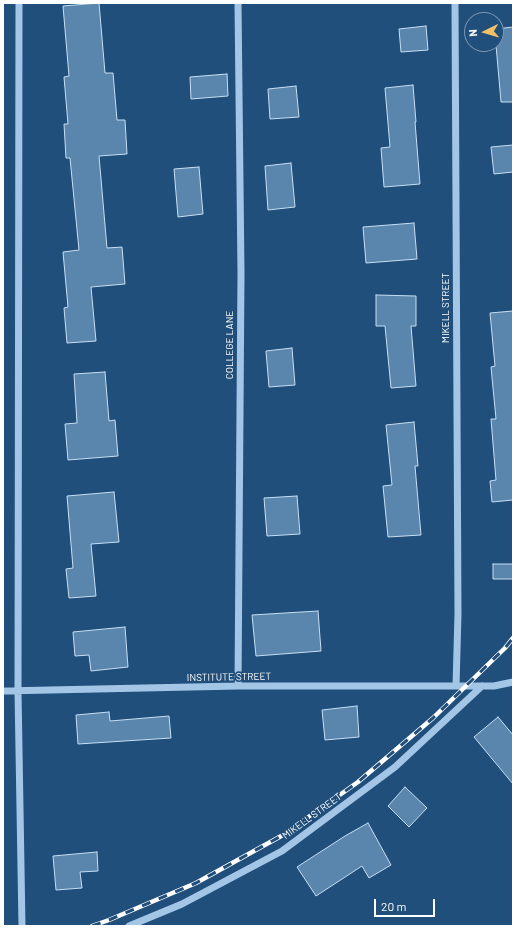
<!DOCTYPE html>
<style>
body{margin:0}
#map{position:relative;width:516px;height:929px;overflow:hidden;background:#214f7b;font-family:Barlow,sans-serif}
canvas{display:block}
.frame{position:absolute;inset:0;border:4px solid #fff;pointer-events:none}
.north{position:absolute;left:464px;top:12px;width:40px;height:40px;box-sizing:border-box;background:#214f7b;border:1px solid #7a95b0;border-radius:50%;rotate:265deg;font-size:11px;font-weight:700;line-height:16px;text-align:center;color:#fff}
.north::after{content:'';display:block;margin:auto;width:14px;height:18px;background:#f2c066;clip-path:polygon(50% 0,100% 100%,50% 72%,0 100%)}
.scale{position:absolute;left:374px;top:899px;width:61px;height:18px;box-sizing:border-box;border:2px solid #fff;border-top:0;padding-left:5px;font-size:12px;line-height:14px;white-space:nowrap;color:#fff;-webkit-text-stroke:3px #214f7b;paint-order:stroke}
</style>
<div id="map">
<canvas width="516" height="929"></canvas>
<div class="frame"></div>
<div class="north">N</div>
<div class="scale">20 m</div>
</div>
<script>
const g = document.querySelector('canvas').getContext('2d');
g.lineJoin = 'round';
function fill(path, color) { g.fillStyle = color; g.fill(path, 'evenodd'); }
const poly = rows => new Path2D(rows.map(r => 'M' + r).join(''));
function stroke(path, color, width, dash) { g.strokeStyle = color; g.lineWidth = width; g.lineCap = dash ? 'butt' : 'round'; g.setLineDash(dash || []); g.stroke(path); }
function label(font, color, halo, rows, align = 'center') {
  g.font = font + ' Barlow,sans-serif'; g.lineWidth = 3.5; g.setLineDash([]); g.textBaseline = 'middle'; g.strokeStyle = halo; g.fillStyle = color; for (const [text, x, y, turn = 0] of rows) {
    g.save(); g.translate(x, y); g.rotate((+turn || 0) * Math.PI / 180); g.textAlign = isNaN(turn) ? turn : align; if (halo) g.strokeText(text, 0, 0); g.fillText(text, 0, 0); g.restore();
  }
}
const building = poly([
 [99,3,105,73,113,73,117,120,125,120,127,154,99,156,107,248,122,247,125,284,91,287,96,341,67,343,64,308,68,307,63,252,79,250,70,158,66,158,64,124,68,124,64,77,69,76,63,6,99,3],
 [426,26,428,50,401,52,399,29,426,26],
 [513,27,513,102,501,102,496,45,496,29,513,27],
 [227,74,228,96,191,99,190,77,227,74],
 [413,85,416,122,415,122,420,184,384,187,381,148,390,147,385,88,413,85],
 [296,86,299,117,270,119,268,89,296,86],
 [513,145,513,172,494,174,491,147,513,145],
 [291,163,295,207,268,210,265,166,291,163],
 [199,167,203,214,178,217,174,169,199,167],
 [414,223,417,259,366,263,363,227,414,223],
 [376,295,416,296,416,326,411,326,416,386,391,388,385,326,376,326,376,295],
 [513,311,513,500,492,502,490,481,496,480,491,419,496,419,491,367,495,366,490,313,513,311],
 [292,348,295,385,269,387,266,351,292,348],
 [105,372,109,421,115,420,118,456,68,460,65,424,77,423,74,374,105,372],
 [414,422,418,466,415,466,421,535,388,537,383,486,392,485,386,425,414,422],
 [114,492,119,542,91,544,96,596,69,598,66,569,73,568,67,496,114,492],
 [297,496,300,534,267,536,264,498,297,496],
 [493,564,513,564,513,579,493,579,493,564],
 [318,611,321,651,256,656,252,615,318,611],
 [125,627,128,667,91,671,89,655,75,656,73,632,125,627],
 [357,706,359,737,325,740,322,710,357,706],
 [109,712,110,721,169,716,171,738,78,744,76,715,109,712],
 [498,717,513,735,513,784,474,737,498,717],
 [405,787,427,808,409,827,388,806,405,787],
 [368,823,391,865,369,878,362,866,316,896,297,867,345,836,368,823],
 [97,852,98,871,80,872,82,888,56,890,53,856,97,852]
]);
fill(building, '#5a85ad');
stroke(building, '#c7dff4', 1);
stroke(poly([
 [19,3,18,691,22,926],
 [455,3,458,614,456,686],
 [238,686,241,274,238,3],
 [3,691,238,686,494,686,513,682],
 [129,926,182,904,282,851,395,767,482,686]
]), '#a4c6e6', 7);
const rail = poly([
 [92,926,109,920,196,883,283,835,358,782,433,718,505,648,513,638]
]);
stroke(rail, '#fff', 4.5);
stroke(rail, '#214f7b', 3, [9]);
label('10px', '#fff', '#214f7b', [
 ["MIKELL STREET",446,308,-90],
 ["COLLEGE LANE",230,345,-90],
 ["INSTITUTE STREET",229,677,-1],
 ["MIKELL STREET",312,816,-36]
]);
</script>
